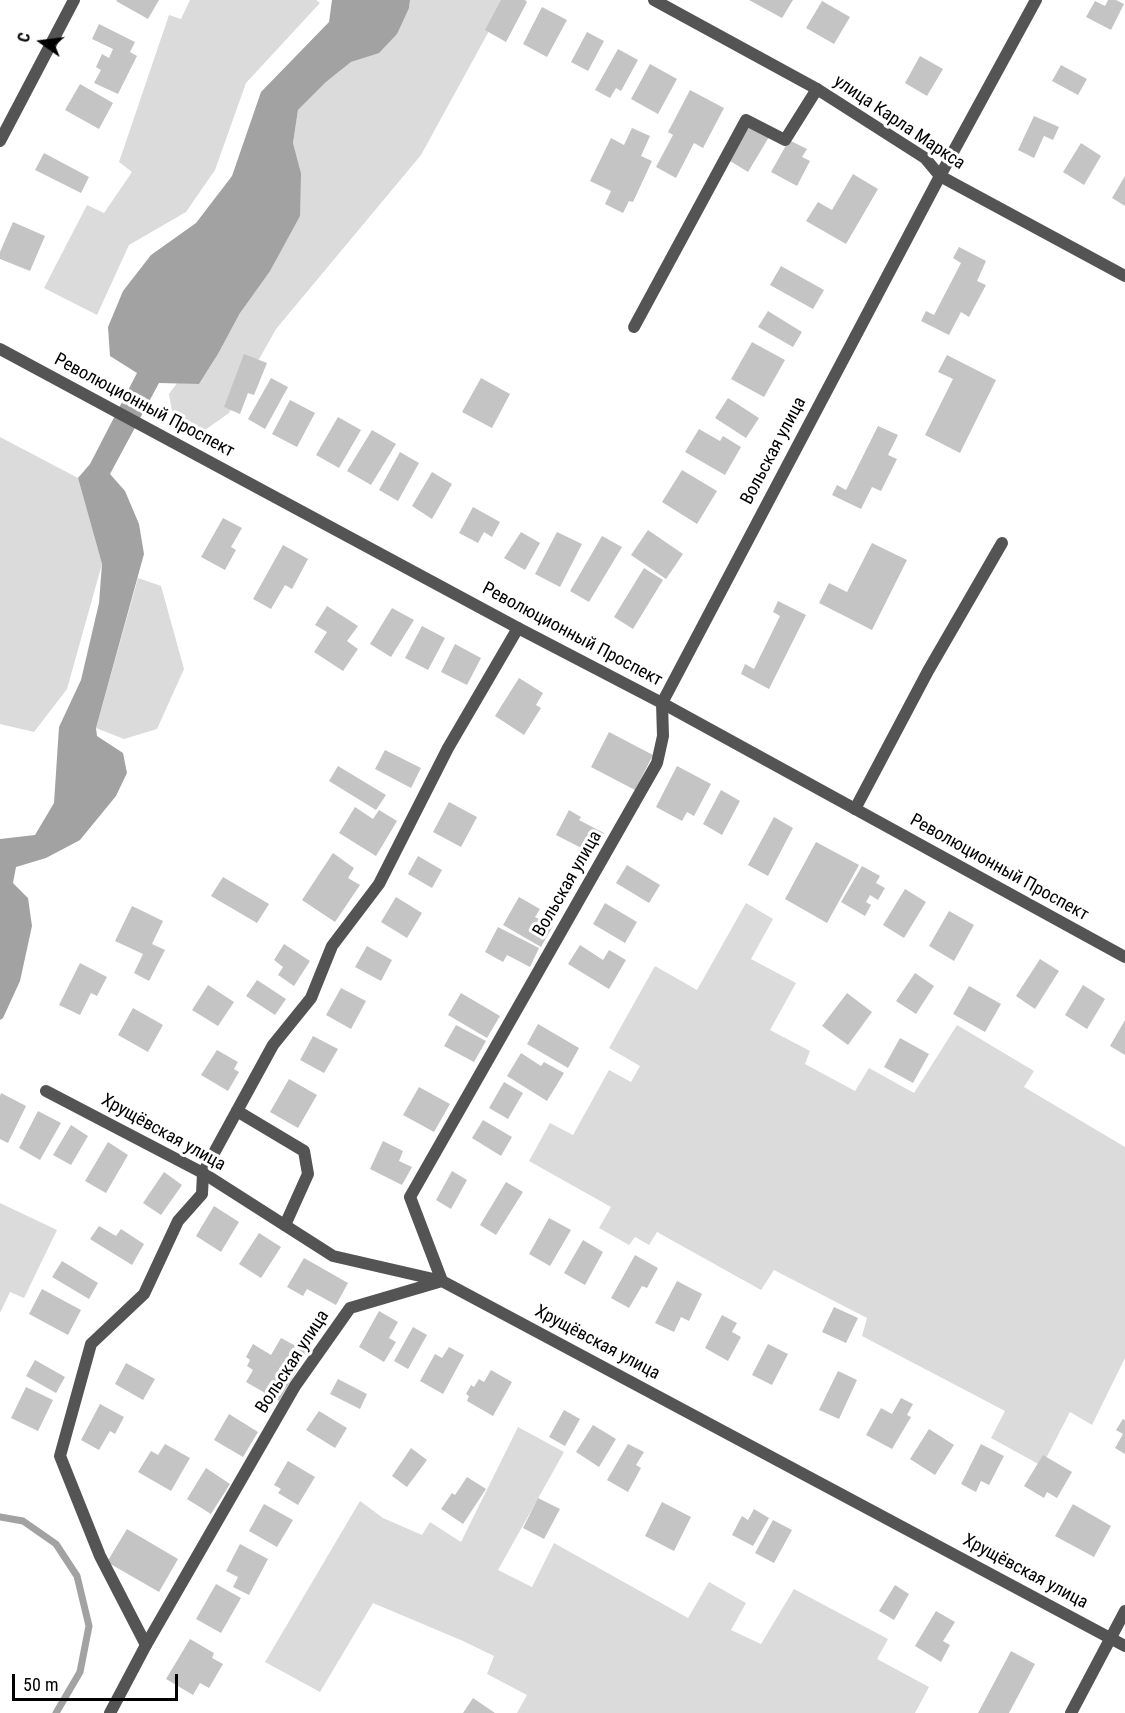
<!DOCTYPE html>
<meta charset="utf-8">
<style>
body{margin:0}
#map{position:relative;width:1125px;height:1713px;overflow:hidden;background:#fff;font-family:"Roboto Condensed",sans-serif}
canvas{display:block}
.north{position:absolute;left:12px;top:12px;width:60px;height:60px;-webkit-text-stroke:4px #fff;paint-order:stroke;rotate:284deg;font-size:16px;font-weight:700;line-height:24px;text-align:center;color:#000}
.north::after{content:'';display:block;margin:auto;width:21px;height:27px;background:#000;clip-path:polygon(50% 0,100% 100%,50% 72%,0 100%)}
.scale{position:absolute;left:12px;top:1674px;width:166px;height:27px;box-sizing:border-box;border:3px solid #000;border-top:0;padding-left:8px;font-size:18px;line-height:21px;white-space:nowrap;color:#000;-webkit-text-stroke:4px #fff;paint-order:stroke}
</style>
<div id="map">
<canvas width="1125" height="1713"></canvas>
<div class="north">С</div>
<div class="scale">50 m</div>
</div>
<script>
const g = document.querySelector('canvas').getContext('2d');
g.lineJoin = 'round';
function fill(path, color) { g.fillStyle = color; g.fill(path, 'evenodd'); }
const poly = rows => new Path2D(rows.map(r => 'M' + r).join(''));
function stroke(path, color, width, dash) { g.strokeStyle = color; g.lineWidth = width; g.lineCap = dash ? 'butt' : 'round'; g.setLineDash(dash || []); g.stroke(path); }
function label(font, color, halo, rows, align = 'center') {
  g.font = font + ' "Roboto Condensed",sans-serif'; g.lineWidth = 6; g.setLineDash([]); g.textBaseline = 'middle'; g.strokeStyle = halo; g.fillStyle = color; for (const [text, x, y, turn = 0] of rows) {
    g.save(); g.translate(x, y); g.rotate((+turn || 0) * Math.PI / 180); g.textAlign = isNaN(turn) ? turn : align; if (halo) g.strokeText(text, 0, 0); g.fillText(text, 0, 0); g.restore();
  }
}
fill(poly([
 [190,0,316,0,320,3,246,83,215,170,186,212,129,245,97,315,44,288,87,205,104,213,132,172,119,162,169,15,181,19],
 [410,0,506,0,421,155,276,329,229,413,205,430,172,411,169,394,177,383,199,384,218,354,240,313,301,173,293,143,298,110,326,82,351,62,379,52,409,8],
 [0,437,78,478,102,564,67,689,34,732,0,724],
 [138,578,161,586,184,669,157,729,124,739,96,728],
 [746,903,773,919,751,959,796,983,770,1030,810,1051,805,1064,855,1091,869,1068,914,1093,957,1025,1034,1071,1024,1087,1125,1147,1125,1358,1092,1425,1070,1412,1042,1466,991,1438,1005,1411,862,1336,867,1318,774,1270,761,1290,657,1232,649,1245,635,1237,629,1245,599,1228,611,1207,529,1161,550,1123,573,1135,609,1070,631,1082,640,1066,609,1048,655,966,697,990],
 [0,1203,57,1230,24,1298,10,1292,0,1313],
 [518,1427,564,1452,498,1570,532,1587,554,1543,688,1618,709,1582,746,1603,731,1630,761,1644,794,1589,888,1639,877,1659,929,1687,915,1713,517,1713,527,1695,487,1674,494,1656,463,1641,373,1603,320,1692,265,1662,360,1501,383,1518,422,1535,430,1522,461,1542]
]), '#dbdbdb');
fill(poly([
 [332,0,410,0,409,8,397,34,379,53,351,62,326,82,298,110,293,143,301,173,300,216,270,271,240,313,218,354,199,384,159,383,110,474,125,491,139,524,144,554,96,728,97,736,123,753,127,773,116,796,80,840,46,858,16,867,13,883,28,898,32,926,20,981,3,1018,0,1020,0,839,35,835,54,803,59,727,81,680,99,603,102,564,78,478,90,464,137,373,110,356,108,327,123,291,151,255,196,223,232,176,261,92,329,22]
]), '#a2a2a2');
stroke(poly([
 [0,1517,23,1521,56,1544,77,1576,89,1626,80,1672,56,1713]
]), '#a2a2a2', 7);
fill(poly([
 [117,0,159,0,148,19,116,1],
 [501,0,525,0,527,2,506,42,485,30],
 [749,0,793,0,782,18],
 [1108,0,1116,0,1124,4,1111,30,1086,17,1095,1,1105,6],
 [822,1,850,17,834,44,806,28],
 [542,7,567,20,547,57,523,44],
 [99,24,135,42,130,52,137,56,118,94,94,83,101,70,96,67,102,54,109,58,113,49,92,39],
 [587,32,604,41,588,71,571,62],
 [618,49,638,60,621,91,616,88,610,98,595,90],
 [920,56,943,69,927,96,905,83],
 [650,64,677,79,658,114,631,99],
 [1061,65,1087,79,1078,95,1052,81],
 [80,84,113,103,99,129,65,110],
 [690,90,724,108,703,148,694,143,676,178,656,167,673,135,668,132],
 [1034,116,1059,127,1053,140,1044,136,1034,158,1018,150],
 [746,117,772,132,748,172,722,156],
 [632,128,650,136,641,156,652,161,633,202,629,201,623,213,605,204,611,191,590,181,611,138,624,145],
 [789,140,807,149,802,157,810,161,797,186,771,172],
 [1081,143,1101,156,1084,185,1063,172],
 [44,153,89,177,81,193,35,170],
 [853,174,878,189,846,244,806,221,818,202,832,210],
 [1125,176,1125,206,1112,198],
 [13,222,45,236,30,271,0,259,0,252],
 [959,247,986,261,977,281,986,285,969,317,961,312,949,335,921,321,926,311,934,315,961,263,953,258],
 [781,266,824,290,813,309,770,285],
 [768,311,802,332,793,347,758,327],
 [752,342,785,360,764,397,731,379],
 [244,354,267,363,254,395,248,393,240,414,224,407],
 [947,355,996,380,960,453,925,435,953,379,938,372],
 [271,378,288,387,265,429,248,419],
 [481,378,510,394,492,428,462,412],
 [728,398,759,418,746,438,715,418],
 [290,400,315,413,297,447,272,434],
 [338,417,361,430,339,468,316,455],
 [878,426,898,435,888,455,897,459,881,491,872,487,861,509,832,495,837,485,846,490],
 [699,429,720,441,723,436,741,447,725,475,685,452],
 [372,430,396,444,371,485,347,471],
 [400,452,419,463,398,501,379,490],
 [682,470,717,491,697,524,662,502],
 [432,472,452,484,432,519,412,506],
 [473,507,500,522,492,537,484,532,478,543,459,533],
 [223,518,242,528,231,547,236,550,225,570,201,557],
 [648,530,683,554,666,579,631,555],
 [521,532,540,543,525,570,504,558],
 [557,532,582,544,560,587,535,574],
 [602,536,622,547,589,602,570,591],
 [872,543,907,560,872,630,819,603,829,583,847,592],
 [283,545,308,559,292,589,285,585,271,609,253,599],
 [644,568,663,580,633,629,614,617],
 [778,601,806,615,769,689,741,674,745,664,754,669,780,616,773,612],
 [327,606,358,626,347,641,358,649,343,671,314,652,327,632,315,625],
 [392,608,414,620,391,657,370,644],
 [422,626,445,638,428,670,405,658],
 [455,644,481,658,467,685,441,672],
 [519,678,543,693,536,705,541,708,524,735,495,716],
 [609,732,653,755,635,790,591,767],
 [385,750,421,768,411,788,375,769],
 [338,766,386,795,376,810,329,781],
 [677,766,711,784,694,816,687,812,682,821,656,807],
 [721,790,740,801,722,835,703,824],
 [449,802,477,817,461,847,433,832],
 [355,807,373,819,379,810,397,821,376,856,339,833],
 [569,810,581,817,579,820,604,833,593,854,556,835],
 [774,817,793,828,768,876,748,865],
 [816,842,859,865,827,923,785,899],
 [333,853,354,868,348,878,360,885,335,922,302,900],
 [418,856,442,870,432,888,408,874],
 [627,865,660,885,649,903,616,883],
 [862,866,880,876,876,883,885,888,878,900,870,895,866,902,871,905,865,916,841,902],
 [223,877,269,904,257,923,211,896],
 [905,889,926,902,904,938,883,925],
 [396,897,422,913,407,938,381,922],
 [519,897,540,909,535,917,553,926,541,947,503,925],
 [605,903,637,922,625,943,593,924],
 [132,906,163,921,152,944,165,950,149,981,134,973,143,954,115,941],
 [949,911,974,925,954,961,929,946],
 [498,927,539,948,530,967,507,955,503,962,485,952],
 [284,944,310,961,294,986,278,975,283,967,274,960],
 [580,945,603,960,609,950,626,960,609,989,568,964],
 [367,946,392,960,381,981,355,967],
 [1040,959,1059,971,1035,1009,1016,996],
 [80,963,107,977,97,996,91,993,80,1015,59,1005],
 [915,973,934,986,916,1014,896,1001],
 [257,980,286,999,275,1015,246,996],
 [208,985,234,1002,218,1026,192,1010],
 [1083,985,1105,999,1087,1029,1065,1015],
 [969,986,1001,1004,985,1032,953,1014],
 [341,988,366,1001,351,1029,326,1015],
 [461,993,500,1016,487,1038,448,1015],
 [847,993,872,1012,848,1045,822,1026],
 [133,1008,163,1025,148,1052,118,1035],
 [1125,1020,1125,1055,1110,1046],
 [538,1024,579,1048,568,1068,527,1044],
 [456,1025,486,1041,474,1062,444,1046],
 [313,1036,338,1049,324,1073,300,1060],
 [900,1038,929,1054,913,1083,884,1067],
 [217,1050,238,1062,234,1069,239,1072,228,1091,201,1075],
 [521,1053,541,1066,544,1062,564,1073,547,1101,507,1076],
 [289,1079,317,1095,298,1128,270,1112],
 [504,1082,523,1093,508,1119,489,1108],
 [419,1087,450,1104,434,1132,403,1115],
 [1,1093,26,1106,8,1143,0,1139,0,1096],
 [38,1111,61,1123,40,1160,19,1148],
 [483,1120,512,1137,501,1156,472,1138],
 [71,1125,88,1136,71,1165,53,1155],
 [383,1141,403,1151,399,1161,412,1167,402,1185,370,1169],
 [108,1142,128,1155,106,1193,85,1181],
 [452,1171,467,1180,451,1209,436,1200],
 [164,1172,182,1185,161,1215,143,1203],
 [506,1182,523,1192,496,1235,480,1225],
 [214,1206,239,1222,221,1252,196,1236],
 [549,1218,571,1230,550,1266,529,1254],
 [99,1226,116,1236,121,1229,144,1244,132,1265,90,1239],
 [259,1233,281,1247,261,1278,239,1264],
 [583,1240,603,1252,585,1285,564,1273],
 [635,1255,658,1268,647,1288,642,1286,629,1308,611,1298],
 [304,1258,348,1283,336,1305,307,1289,303,1296,287,1287],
 [62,1261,98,1283,89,1299,52,1277],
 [677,1281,702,1294,689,1321,681,1317,674,1332,655,1323],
 [42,1289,81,1310,68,1335,29,1314],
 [834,1307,858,1318,846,1343,822,1332],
 [379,1311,398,1322,389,1338,396,1342,384,1362,359,1347],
 [722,1315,737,1323,732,1332,741,1337,728,1361,705,1348],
 [413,1327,427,1335,408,1369,394,1361],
 [281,1338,307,1352,279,1401,246,1382,253,1370,247,1366,250,1360,246,1357,253,1344,271,1355],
 [768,1344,788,1354,772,1385,752,1375],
 [449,1347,464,1355,443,1394,420,1381,435,1354,442,1358],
 [35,1360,65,1377,56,1393,26,1376],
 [126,1363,155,1379,143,1400,115,1384],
 [491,1370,512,1382,493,1416,467,1401,469,1396,466,1394,471,1385,474,1387,479,1379,484,1382],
 [838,1371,857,1380,839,1419,819,1410],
 [338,1379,367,1394,360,1409,330,1394],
 [26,1387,53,1400,38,1431,11,1418],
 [901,1398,913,1404,907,1415,911,1417,892,1449,866,1435,881,1408,892,1414],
 [100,1404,124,1417,115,1434,110,1431,99,1450,81,1440],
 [564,1410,580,1419,565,1446,549,1437],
 [319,1411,347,1428,335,1448,306,1430],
 [229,1414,258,1432,243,1457,214,1440],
 [1123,1419,1125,1420,1125,1454,1115,1448,1123,1434,1116,1430],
 [593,1425,616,1439,599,1467,576,1452],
 [929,1429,954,1445,935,1475,910,1459],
 [165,1444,190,1458,171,1491,138,1472,151,1451,158,1455],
 [628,1444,644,1452,636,1465,641,1468,628,1492,607,1480],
 [981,1444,1004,1456,989,1485,981,1481,976,1492,961,1484],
 [411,1448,427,1460,407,1487,392,1476],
 [1043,1455,1072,1472,1057,1498,1047,1492,1044,1498,1024,1486],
 [288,1461,315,1477,298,1505,278,1493,281,1489,274,1485],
 [206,1468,230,1484,211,1514,187,1499],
 [467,1477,486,1489,463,1524,441,1509,452,1493,455,1495],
 [538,1498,560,1509,544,1539,523,1528],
 [662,1502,691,1517,674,1551,645,1536],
 [264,1504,293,1520,277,1547,249,1531],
 [1073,1504,1111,1526,1094,1557,1055,1536],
 [754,1509,769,1518,753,1546,732,1535,742,1516,748,1520],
 [773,1520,792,1530,774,1563,755,1553],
 [127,1529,178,1559,159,1592,107,1562],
 [240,1544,268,1559,249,1595,233,1587,238,1577,226,1571],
 [216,1584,241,1598,221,1633,196,1619],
 [895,1585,909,1594,894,1620,879,1611],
 [936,1611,955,1622,943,1641,950,1645,941,1662,915,1646],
 [190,1639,214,1653,212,1658,223,1664,209,1688,200,1683,193,1695,166,1679],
 [1011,1651,1035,1664,1009,1713,978,1713],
 [473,1698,495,1713,463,1713]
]), '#c4c4c4');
stroke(poly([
 [634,327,746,120,785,140,817,89],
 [855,809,928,671,1002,543],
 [237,1111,304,1151,308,1174,285,1225],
 [146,1645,100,1556,60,1456,91,1344,144,1294,178,1221,202,1194,203,1173]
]), '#545454', 12);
stroke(poly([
 [654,0,817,89,925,158,940,176,1125,276],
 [0,141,74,0],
 [46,1091,203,1173,333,1256,442,1281,1125,1646],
 [203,1173,273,1045,311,998,332,946,379,884,448,748,518,628],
 [110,1713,146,1645,295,1386,350,1308,442,1281,410,1197,657,763,663,736,662,703,940,176,1036,0]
]), '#545454', 12);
stroke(poly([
 [0,349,518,628,662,703,1125,957],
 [1071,1713,1125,1611]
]), '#545454', 12);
label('18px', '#000', '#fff', [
 ["улица Карла Маркса",899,123,34],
 ["Революционный Проспект",144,406,28],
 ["Вольская улица",774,451,-62],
 ["Революционный Проспект",572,635,28],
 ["Революционный Проспект",999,868,29],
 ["Вольская улица",568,884,-60],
 ["Хрущёвская улица",163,1133,29],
 ["Хрущёвская улица",597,1343,28],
 ["Вольская улица",293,1362,-57],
 ["Хрущёвская улица",1025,1572,28]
]);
</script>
